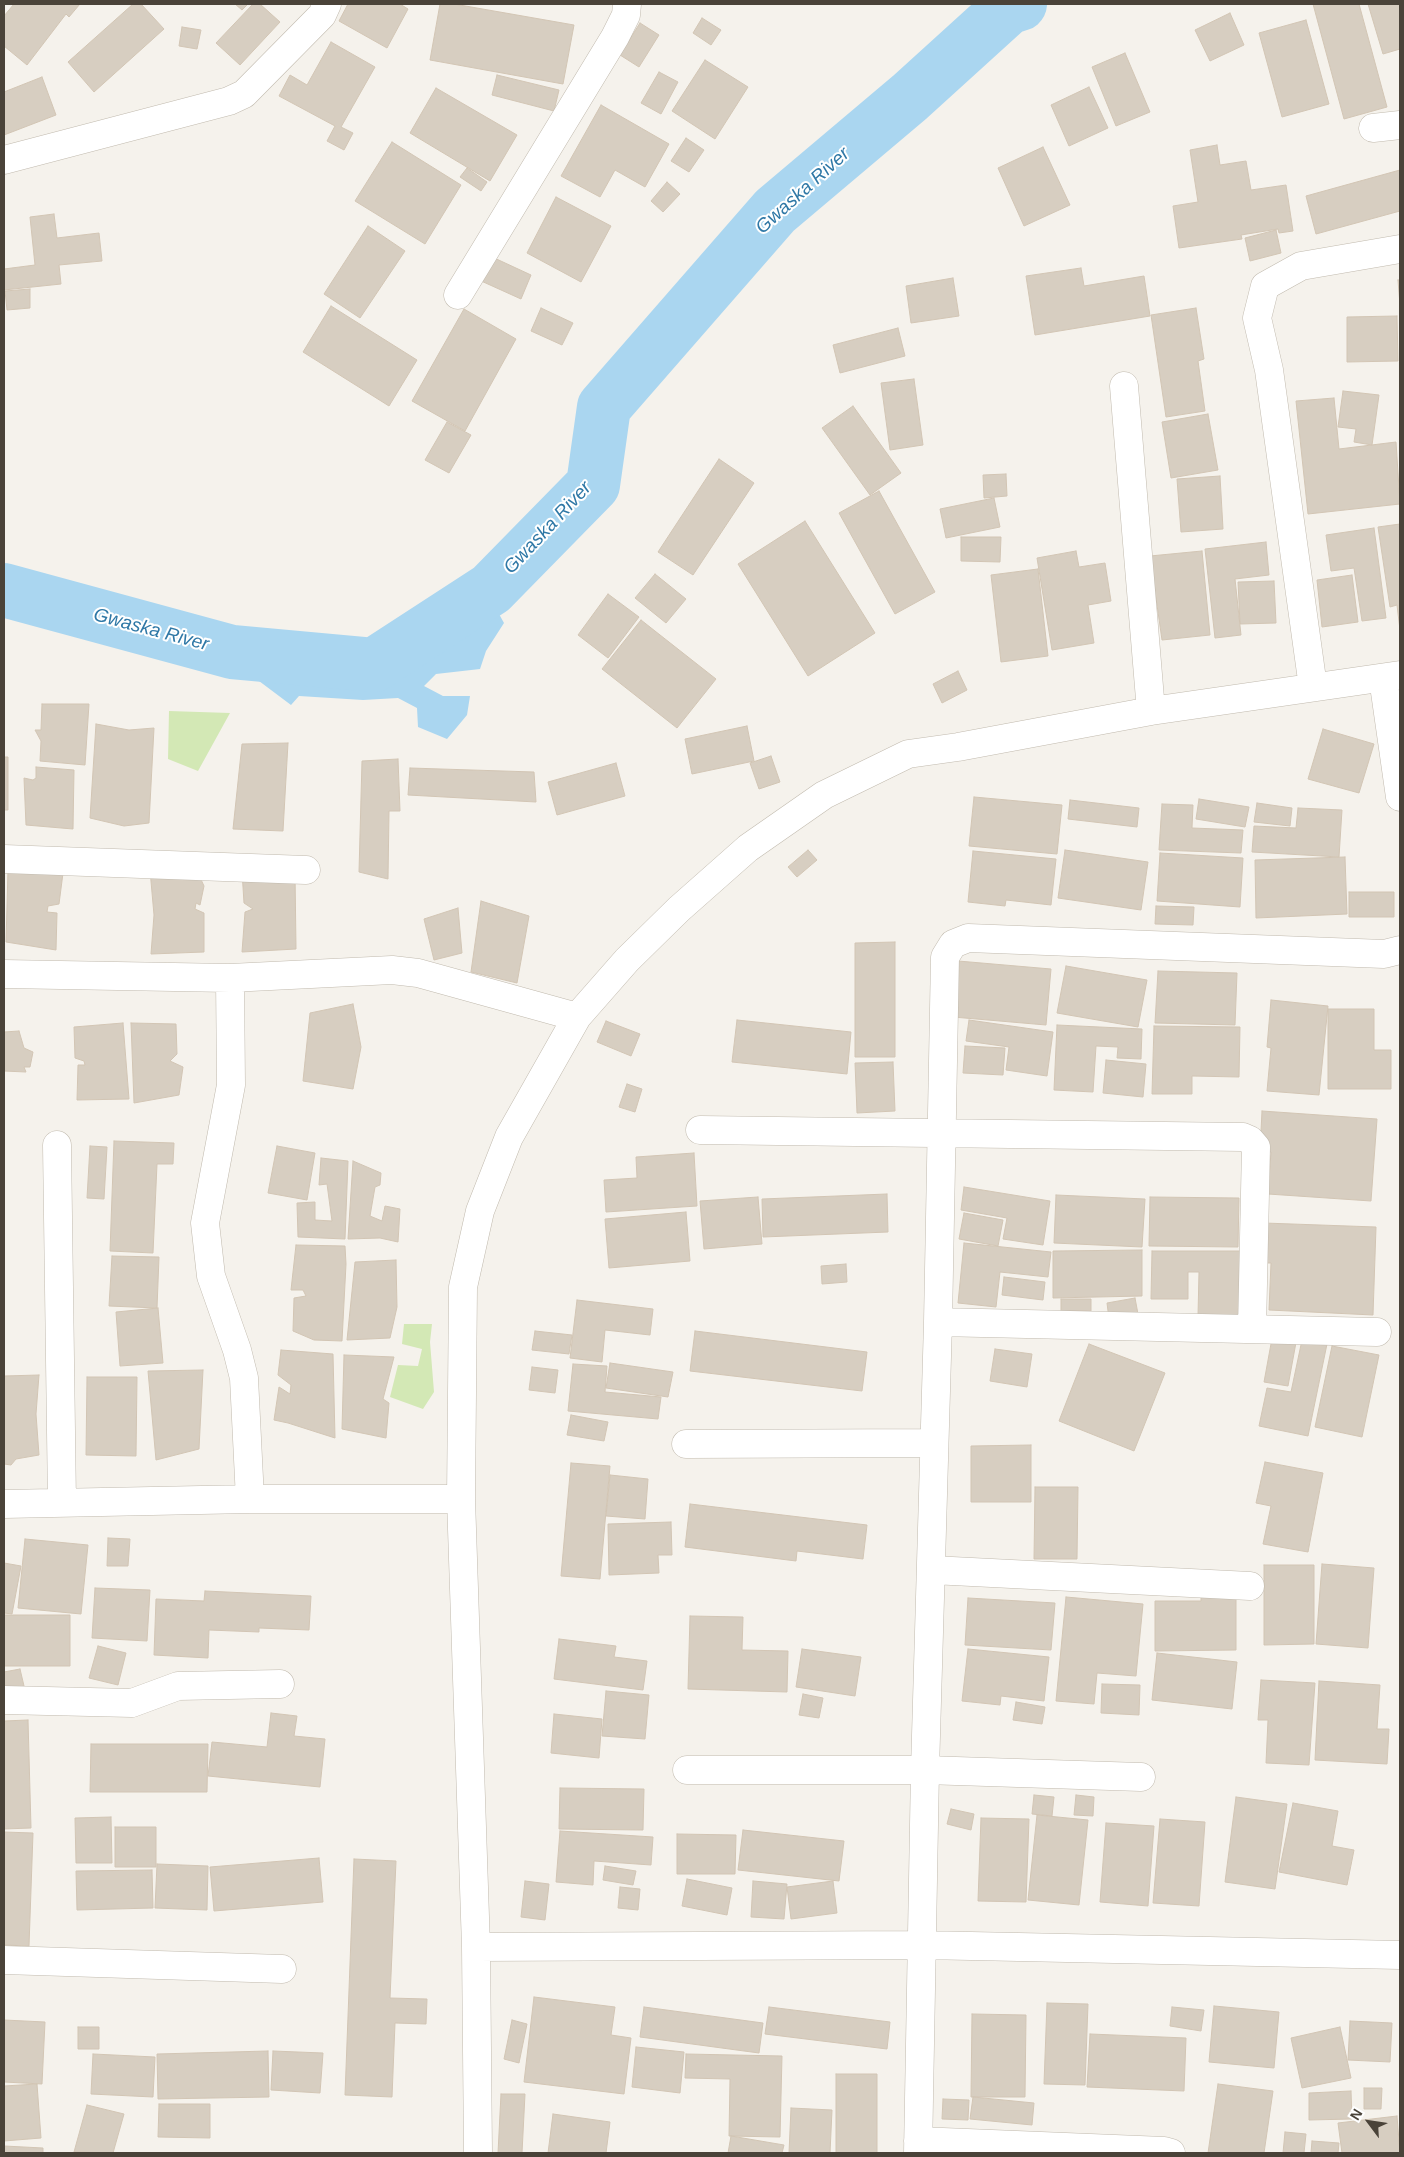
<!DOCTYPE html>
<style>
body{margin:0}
#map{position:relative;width:1404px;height:2157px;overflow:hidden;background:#f5f2ec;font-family:Helvetica,sans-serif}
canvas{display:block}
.frame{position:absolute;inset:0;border:5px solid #4a4339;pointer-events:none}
.north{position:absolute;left:1344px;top:2097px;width:50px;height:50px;-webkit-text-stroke:4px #fff;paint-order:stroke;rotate:301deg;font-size:14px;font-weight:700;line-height:20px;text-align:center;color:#4a4339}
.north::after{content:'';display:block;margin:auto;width:18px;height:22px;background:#4a4339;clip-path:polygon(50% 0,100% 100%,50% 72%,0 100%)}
</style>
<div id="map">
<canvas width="1404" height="2157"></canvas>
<div class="frame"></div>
<div class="north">N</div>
</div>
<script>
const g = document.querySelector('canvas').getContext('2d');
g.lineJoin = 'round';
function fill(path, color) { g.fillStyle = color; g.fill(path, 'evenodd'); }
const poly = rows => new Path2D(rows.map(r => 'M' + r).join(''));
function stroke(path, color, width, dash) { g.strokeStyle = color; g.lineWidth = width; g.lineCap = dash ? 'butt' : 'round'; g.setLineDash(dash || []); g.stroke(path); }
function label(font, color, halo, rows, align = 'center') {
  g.font = font + ' Helvetica,sans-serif'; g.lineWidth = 4; g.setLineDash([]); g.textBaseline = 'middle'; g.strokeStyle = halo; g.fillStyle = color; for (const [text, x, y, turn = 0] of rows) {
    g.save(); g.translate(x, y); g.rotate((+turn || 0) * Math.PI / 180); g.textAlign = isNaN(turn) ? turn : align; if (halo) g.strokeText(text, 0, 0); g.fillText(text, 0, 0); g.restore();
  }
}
fill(poly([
 [169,711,230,713,198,771,168,759],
 [404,1324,432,1324,430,1342,434,1392,423,1409,390,1397,398,1365,418,1366,422,1349,402,1344]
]), '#d3e8b5');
fill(poly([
 [489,596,504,623,486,651,480,669,436,674,424,686,443,696,470,696,467,715,447,739,418,727,417,708,398,698,363,700,299,696,291,705,259,681,257,662,380,673]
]), '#aad6f0');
stroke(poly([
 [4,590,232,652,374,665,491,589,593,485,604,407,775,211,910,97,1008,8,1020,4]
]), '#aad6f0', 54);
const building = poly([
 [14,4,80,4,69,17,66,14,27,65,4,46,4,16,14,4],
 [133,4,141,4,164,29,94,92,68,62,133,4],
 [235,4,248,4,242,10,235,4],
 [253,4,260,4,280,22,240,65,216,43,253,4],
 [348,4,400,4,408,9,387,48,339,21,348,4],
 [440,4,454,4,574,25,563,84,430,60,440,4],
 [1313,4,1359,4,1387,107,1344,119,1313,4],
 [1368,4,1400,4,1400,49,1383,54,1368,4],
 [1230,13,1244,45,1210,61,1195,30,1230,13],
 [702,18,721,30,711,45,693,33,702,18],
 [1306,20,1329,104,1282,117,1259,33,1306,20],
 [640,23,659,35,639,67,620,55,640,23],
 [182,27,201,30,197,49,179,46,182,27],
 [331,42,375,67,341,127,353,133,344,150,327,141,335,126,279,96,290,75,307,85,331,42],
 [1125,53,1150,112,1116,126,1092,67,1125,53],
 [705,60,748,87,715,139,672,111,705,60],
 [659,72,678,82,661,114,641,103,659,72],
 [497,75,559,90,554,111,492,95,497,75],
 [42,77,56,115,4,135,4,92,42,77],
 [1089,87,1108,128,1069,146,1051,105,1089,87],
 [436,88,517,135,490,181,410,133,436,88],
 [601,105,669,144,645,187,615,170,600,197,561,176,601,105],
 [686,138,704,150,689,172,671,161,686,138],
 [392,142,461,185,425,244,355,201,392,142],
 [1217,145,1220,165,1246,161,1251,190,1286,185,1293,231,1279,233,1278,229,1241,235,1242,239,1179,248,1173,206,1198,202,1190,150,1217,145],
 [1043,147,1070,205,1024,226,998,168,1043,147],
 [467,168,487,182,481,191,460,177,467,168],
 [1400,170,1400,211,1316,234,1306,196,1400,170],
 [667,182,680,194,663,212,651,201,667,182],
 [556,197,611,226,581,282,527,253,556,197],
 [54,214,57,238,99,233,102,261,59,265,61,284,4,290,4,269,35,265,30,217,54,214],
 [368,226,405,251,360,318,324,294,368,226],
 [1276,230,1281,253,1250,261,1245,238,1276,230],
 [490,256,531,275,521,299,479,280,490,256],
 [1081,268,1084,286,1144,276,1150,316,1035,335,1026,276,1081,268],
 [953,278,959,316,911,323,906,286,953,278],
 [1398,280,1400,280,1400,305,1398,280],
 [30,289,30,308,7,310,5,291,30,289],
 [331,306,417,360,389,406,303,352,331,306],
 [541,308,573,323,562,345,531,331,541,308],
 [1196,308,1204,359,1198,361,1205,411,1166,417,1151,315,1196,308],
 [464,309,516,339,465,431,412,401,464,309],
 [1397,316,1398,361,1347,362,1347,317,1397,316],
 [898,328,905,356,840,373,833,345,898,328],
 [914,379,923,445,890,450,881,383,914,379],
 [1343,391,1379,395,1372,445,1354,442,1356,429,1338,427,1343,391],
 [1334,398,1339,449,1396,442,1400,504,1308,514,1296,401,1334,398],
 [853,406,901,473,870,495,822,428,853,406],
 [1208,414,1218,470,1171,478,1162,422,1208,414],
 [447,422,471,435,449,473,425,460,447,422],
 [719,459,754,483,693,575,658,552,719,459],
 [1006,474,1007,496,984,498,983,475,1006,474],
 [1220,476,1223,529,1181,532,1177,479,1220,476],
 [879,491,935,592,895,614,839,513,879,491],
 [994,498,1000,527,946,538,940,509,994,498],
 [805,521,875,633,808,676,738,564,805,521],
 [1400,524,1400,630,1397,605,1390,607,1378,527,1400,524],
 [1374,528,1386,618,1362,621,1354,568,1331,571,1326,535,1374,528],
 [961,537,1001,537,1000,562,961,561,961,537],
 [1266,542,1269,575,1235,579,1241,635,1215,638,1205,549,1266,542],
 [1076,551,1079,567,1105,563,1111,601,1088,605,1094,643,1052,650,1037,558,1076,551],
 [1202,551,1210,635,1162,640,1150,556,1202,551],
 [1038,569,1048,656,1001,662,991,575,1038,569],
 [655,574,686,599,666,623,635,598,655,574],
 [1352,575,1358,622,1322,627,1317,580,1352,575],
 [1274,581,1276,623,1240,624,1238,582,1274,581],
 [608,594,639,617,608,658,578,635,608,594],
 [641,620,716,679,677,728,602,669,641,620],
 [958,671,967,690,942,703,933,684,958,671],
 [42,704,89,704,85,765,40,761,41,741,35,730,41,730,42,704],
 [96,724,129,730,154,728,149,823,124,826,90,818,96,724],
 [747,726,754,761,692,774,685,739,747,726],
 [1323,729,1374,744,1359,793,1308,779,1323,729],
 [288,743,283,831,233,829,242,744,288,743],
 [771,756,780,782,759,789,750,763,771,756],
 [4,757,8,757,8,810,4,810,4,757],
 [398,759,400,811,389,811,388,879,359,872,362,761,398,759],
 [616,763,625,796,557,815,548,782,616,763],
 [36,767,74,770,73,829,26,825,24,778,33,780,36,778,36,767],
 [410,768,534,772,536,802,408,795,410,768],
 [974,797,1062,805,1057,854,969,846,974,797],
 [1199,799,1249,807,1245,827,1196,819,1199,799],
 [1070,800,1139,808,1137,827,1068,819,1070,800],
 [1257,803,1292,808,1290,826,1254,822,1257,803],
 [1162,804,1193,805,1192,828,1243,830,1241,853,1159,850,1162,804],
 [1298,808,1342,810,1339,857,1252,852,1254,826,1296,828,1298,808],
 [808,850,817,860,797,877,788,867,808,850],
 [1065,850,1148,862,1141,910,1058,898,1065,850],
 [973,851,1056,859,1051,905,1006,900,1005,906,968,902,973,851],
 [1160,853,1243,858,1240,907,1157,901,1160,853],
 [1345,857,1347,914,1256,918,1255,860,1345,857],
 [8,870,63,873,59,904,48,906,47,912,57,913,56,950,6,942,8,870],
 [150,870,197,871,204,886,200,905,196,903,195,909,204,913,204,952,151,954,154,915,150,870],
 [242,871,295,873,296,949,242,952,245,912,253,909,244,903,242,871],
 [1349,892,1394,892,1394,917,1349,917,1349,892],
 [481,901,529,916,517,983,471,972,481,901],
 [1156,906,1194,907,1193,925,1155,924,1156,906],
 [458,908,462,953,434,960,424,919,458,908],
 [895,942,895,1057,855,1057,855,943,895,942],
 [958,961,1051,969,1046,1025,953,1017,958,961],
 [1066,966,1147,980,1138,1027,1057,1013,1066,966],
 [1158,971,1237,973,1235,1025,1155,1023,1158,971],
 [1271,1000,1328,1006,1319,1095,1267,1091,1271,1048,1267,1047,1271,1000],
 [353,1004,361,1047,353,1089,303,1081,310,1013,353,1004],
 [1328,1009,1374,1009,1374,1050,1391,1050,1391,1089,1328,1089,1328,1009],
 [737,1020,851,1032,847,1074,732,1062,737,1020],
 [969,1020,1053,1032,1047,1076,1006,1070,1009,1047,966,1041,969,1020],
 [606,1021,640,1034,631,1056,597,1042,606,1021],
 [123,1023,129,1099,77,1100,78,1065,85,1065,84,1061,75,1058,74,1027,123,1023],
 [131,1023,176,1024,177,1054,170,1061,183,1067,179,1095,134,1103,131,1023],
 [1057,1025,1142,1029,1141,1059,1117,1058,1118,1047,1096,1046,1093,1092,1054,1090,1057,1025],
 [1154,1026,1240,1027,1239,1077,1192,1076,1192,1094,1152,1094,1154,1026],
 [19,1031,24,1048,33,1052,30,1067,24,1067,26,1072,4,1071,4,1032,19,1031],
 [965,1046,1005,1048,1003,1075,963,1073,965,1046],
 [1106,1060,1146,1064,1143,1097,1103,1093,1106,1060],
 [893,1062,895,1111,857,1113,855,1063,893,1062],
 [627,1084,642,1089,635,1112,619,1107,627,1084],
 [1262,1111,1377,1119,1371,1201,1268,1194,1271,1152,1260,1152,1262,1111],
 [114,1141,174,1143,173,1164,157,1164,153,1253,110,1251,114,1141],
 [90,1146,107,1147,104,1199,87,1198,90,1146],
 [277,1146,315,1153,307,1200,268,1193,277,1146],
 [694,1153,697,1206,606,1212,604,1180,637,1178,636,1157,694,1153],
 [321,1158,348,1161,345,1239,298,1237,297,1203,315,1202,315,1220,332,1221,327,1184,319,1185,321,1158],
 [353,1161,381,1173,380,1185,375,1187,370,1216,382,1221,385,1206,400,1209,398,1242,380,1238,348,1239,353,1161],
 [964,1187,1050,1201,1043,1245,1003,1239,1007,1218,961,1210,964,1187],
 [887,1194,888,1232,763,1237,762,1199,887,1194],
 [1056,1195,1145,1199,1142,1247,1054,1243,1056,1195],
 [758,1197,762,1244,704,1249,700,1201,758,1197],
 [1150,1197,1239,1198,1238,1247,1149,1246,1150,1197],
 [686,1212,690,1261,609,1268,605,1219,686,1212],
 [964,1213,1003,1220,998,1246,959,1239,964,1213],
 [1264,1223,1376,1227,1373,1315,1269,1310,1271,1263,1262,1263,1264,1223],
 [964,1243,1051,1252,1048,1277,1000,1272,996,1307,958,1303,964,1243],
 [296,1245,345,1246,346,1264,342,1341,314,1340,293,1331,294,1298,306,1296,303,1290,291,1290,296,1245],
 [1142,1250,1142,1296,1053,1298,1053,1251,1142,1250],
 [1152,1251,1242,1251,1242,1316,1198,1316,1199,1272,1188,1272,1188,1299,1151,1299,1152,1251],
 [112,1256,159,1257,157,1308,109,1306,112,1256],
 [396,1260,397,1307,390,1338,347,1340,355,1262,396,1260],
 [846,1264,847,1282,822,1284,821,1266,846,1264],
 [1004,1277,1045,1282,1043,1300,1002,1295,1004,1277],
 [1135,1298,1138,1314,1109,1319,1107,1303,1135,1298],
 [1061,1299,1091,1299,1091,1311,1061,1311,1061,1299],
 [577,1300,653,1309,650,1335,605,1330,602,1362,570,1358,577,1300],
 [158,1308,163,1363,120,1366,116,1312,158,1308],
 [535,1331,572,1335,569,1354,532,1350,535,1331],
 [695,1331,867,1352,862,1391,690,1371,695,1331],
 [1273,1333,1297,1337,1288,1386,1264,1382,1273,1333],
 [1302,1340,1327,1344,1308,1436,1259,1426,1267,1388,1291,1392,1302,1340],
 [1089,1344,1165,1373,1134,1451,1059,1421,1089,1344],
 [1332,1346,1379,1355,1362,1437,1315,1427,1332,1346],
 [995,1349,1032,1354,1027,1387,990,1381,995,1349],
 [281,1350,333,1354,335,1438,288,1423,274,1420,279,1387,290,1394,291,1385,278,1375,281,1350],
 [344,1355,394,1357,383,1399,389,1403,386,1438,342,1429,344,1355],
 [610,1363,673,1372,668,1397,606,1388,610,1363],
 [573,1364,607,1366,605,1392,661,1397,658,1419,568,1411,573,1364],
 [532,1367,558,1370,555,1393,529,1390,532,1367],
 [203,1370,199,1449,156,1460,148,1371,203,1370],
 [39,1375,36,1414,39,1455,16,1459,11,1465,4,1464,4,1376,39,1375],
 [87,1377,137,1377,136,1456,86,1455,87,1377],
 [571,1415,608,1422,604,1441,567,1435,571,1415],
 [1031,1445,1031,1502,971,1502,971,1446,1031,1445],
 [1265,1462,1323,1473,1308,1552,1263,1544,1271,1506,1256,1503,1265,1462],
 [571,1463,610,1466,600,1579,561,1576,571,1463],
 [610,1475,648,1479,645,1519,606,1516,610,1475],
 [1035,1487,1078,1487,1077,1559,1034,1559,1035,1487],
 [690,1504,867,1525,863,1559,797,1551,796,1561,685,1547,690,1504],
 [671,1522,672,1555,658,1555,659,1573,609,1575,608,1524,671,1522],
 [108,1538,130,1539,128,1566,107,1566,108,1538],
 [25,1539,88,1545,81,1614,18,1608,25,1539],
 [4,1563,21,1566,12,1614,4,1613,4,1563],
 [1322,1564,1374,1568,1368,1648,1316,1644,1322,1564],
 [1264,1565,1314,1565,1314,1644,1264,1645,1264,1565],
 [95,1588,150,1590,147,1641,92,1638,95,1588],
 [1236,1589,1236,1650,1155,1651,1155,1601,1201,1601,1201,1590,1236,1589],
 [205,1591,311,1596,309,1630,259,1628,259,1632,209,1630,208,1658,154,1655,156,1599,204,1601,205,1591],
 [1066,1597,1143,1604,1136,1676,1097,1673,1094,1704,1056,1701,1066,1597],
 [968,1598,1055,1603,1051,1650,965,1645,968,1598],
 [4,1615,70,1615,70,1666,4,1666,4,1615],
 [690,1616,743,1617,742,1650,788,1651,787,1692,688,1689,690,1616],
 [559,1639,616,1646,614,1657,647,1661,643,1690,554,1679,559,1639],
 [98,1646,126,1653,118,1685,89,1678,98,1646],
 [802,1649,861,1657,855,1696,796,1687,802,1649],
 [968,1649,1049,1657,1044,1701,1001,1696,1000,1705,962,1701,968,1649],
 [1157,1653,1237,1662,1232,1709,1152,1700,1157,1653],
 [20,1669,24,1686,4,1690,4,1672,20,1669],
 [1261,1680,1315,1683,1309,1765,1266,1763,1268,1720,1258,1720,1261,1680],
 [1319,1681,1380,1685,1377,1729,1389,1729,1387,1764,1315,1760,1319,1681],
 [1102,1684,1140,1685,1139,1715,1101,1713,1102,1684],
 [606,1691,649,1695,645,1739,602,1736,606,1691],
 [803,1694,823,1698,819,1718,799,1715,803,1694],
 [1016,1702,1045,1707,1042,1724,1013,1720,1016,1702],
 [271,1713,297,1716,294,1736,325,1739,320,1787,208,1776,212,1742,267,1747,271,1713],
 [554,1714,602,1719,599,1758,551,1753,554,1714],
 [28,1720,31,1828,4,1829,4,1721,28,1720],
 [91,1744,208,1744,207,1792,90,1792,91,1744],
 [560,1788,644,1789,643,1830,559,1829,560,1788],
 [1034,1795,1054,1797,1052,1816,1032,1814,1034,1795],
 [1076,1795,1094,1797,1093,1816,1074,1815,1076,1795],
 [1236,1797,1287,1804,1275,1889,1225,1882,1236,1797],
 [1293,1803,1338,1811,1332,1846,1354,1850,1347,1885,1279,1872,1293,1803],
 [951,1809,974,1814,971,1830,947,1824,951,1809],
 [1037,1815,1088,1820,1079,1905,1028,1900,1037,1815],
 [111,1817,112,1863,76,1863,75,1818,111,1817],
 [981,1818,1029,1819,1026,1902,978,1901,981,1818],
 [1160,1819,1205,1822,1199,1906,1153,1903,1160,1819],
 [1106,1823,1154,1826,1148,1906,1100,1902,1106,1823],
 [115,1827,156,1827,156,1867,115,1867,115,1827],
 [743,1830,844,1841,839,1881,738,1870,743,1830],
 [560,1831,653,1837,651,1865,594,1861,593,1885,556,1882,560,1831],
 [4,1832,33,1833,29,1946,4,1945,4,1832],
 [677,1834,736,1835,735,1874,677,1874,677,1834],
 [319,1858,323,1902,214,1911,210,1867,319,1858],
 [354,1859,396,1861,390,1998,427,1999,426,2024,395,2023,392,2097,345,2095,354,1859],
 [157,1864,208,1866,207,1910,155,1908,157,1864],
 [605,1866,636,1871,633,1885,603,1880,605,1866],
 [152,1870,153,1908,77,1910,76,1871,152,1870],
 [687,1879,732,1888,727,1915,682,1906,687,1879],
 [525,1881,549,1884,545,1920,521,1917,525,1881],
 [753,1881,787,1884,784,1919,751,1917,753,1881],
 [833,1881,837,1913,791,1919,787,1887,833,1881],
 [620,1887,640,1889,638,1910,618,1908,620,1887],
 [534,1997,615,2007,611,2035,631,2038,624,2094,524,2082,534,1997],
 [1047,2003,1088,2004,1085,2085,1044,2084,1047,2003],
 [1214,2006,1279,2012,1274,2068,1209,2062,1214,2006],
 [644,2007,763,2023,759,2053,640,2037,644,2007],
 [769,2007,890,2022,887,2049,765,2034,769,2007],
 [1172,2007,1204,2010,1201,2031,1170,2026,1172,2007],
 [972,2014,1026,2015,1025,2097,971,2097,972,2014],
 [4,2020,45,2022,42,2084,4,2082,4,2020],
 [512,2020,527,2024,519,2063,504,2059,512,2020],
 [1350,2021,1392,2023,1390,2062,1348,2060,1350,2021],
 [78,2027,99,2027,99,2049,78,2049,78,2027],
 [1340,2027,1351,2078,1302,2088,1291,2038,1340,2027],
 [1090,2034,1186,2038,1184,2091,1087,2087,1090,2034],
 [636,2047,684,2052,680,2093,632,2087,636,2047],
 [268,2051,269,2097,158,2099,157,2054,268,2051],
 [273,2051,323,2053,320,2093,271,2090,273,2051],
 [93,2054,155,2057,153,2097,91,2094,93,2054],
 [686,2054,782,2056,780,2137,729,2136,730,2079,685,2078,686,2054],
 [836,2074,877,2074,877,2153,836,2153,836,2074],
 [37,2084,41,2138,4,2141,4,2086,37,2084],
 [1218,2084,1273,2091,1264,2153,1208,2153,1218,2084],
 [1364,2088,1382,2088,1381,2109,1364,2109,1364,2088],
 [1351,2091,1352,2119,1309,2120,1309,2093,1351,2091],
 [501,2094,525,2094,522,2153,498,2153,501,2094],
 [973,2097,1034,2103,1032,2125,970,2119,973,2097],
 [943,2099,969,2100,968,2120,942,2119,943,2099],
 [159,2104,210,2104,210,2138,158,2137,159,2104],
 [87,2105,124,2114,113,2153,74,2152,87,2105],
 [791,2108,832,2110,830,2153,789,2153,791,2108],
 [553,2114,610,2122,606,2153,548,2153,553,2114],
 [1397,2116,1400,2153,1342,2153,1338,2123,1397,2116],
 [1285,2132,1306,2134,1304,2153,1283,2153,1285,2132],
 [731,2136,784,2145,782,2153,728,2153,731,2136],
 [1312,2141,1339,2143,1338,2153,1311,2153,1312,2141],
 [4,2146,43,2148,43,2153,4,2153,4,2146]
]);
fill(building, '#d7cec1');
stroke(building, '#d2c5b4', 1);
const minor = poly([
 [1373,128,1400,125],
 [4,160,229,101,244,94,322,15,327,4],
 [458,295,615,37,626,15,627,4],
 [1124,386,1151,711],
 [1383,678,1400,797],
 [1313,687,1269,370,1257,318,1265,286,1301,266,1400,249],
 [4,859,306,870],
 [4,974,230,978,392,970,418,973,577,1017],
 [230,978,231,1085,205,1223,211,1276,237,1350,244,1378,250,1499],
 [700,1130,1243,1137,1250,1140,1256,1147,1252,1329],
 [57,1145,62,1503],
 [938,1322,1377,1332],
 [686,1444,934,1443],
 [4,1504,250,1499,461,1499],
 [932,1570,1250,1586],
 [4,1700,132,1703,178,1686,280,1684],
 [687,1770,925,1770,1141,1777],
 [476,1947,923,1945,1400,1955],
 [4,1960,282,1969],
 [918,2141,1164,2151,1171,2153],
 [478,2153,476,1947,461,1499,463,1287,480,1211,509,1137,577,1017,627,960,679,909,748,848,824,795,908,754,958,747,1151,711,1400,675],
 [918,2153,925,1770,938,1322,945,957,953,944,968,938,1384,954,1400,950]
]);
stroke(minor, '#c1baae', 29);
stroke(minor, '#fff', 28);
label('italic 19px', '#2f78a6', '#fff', [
 ["Gwaska River",803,191,-42],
 ["Gwaska River",548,528,-47],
 ["Gwaska River",151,630,15]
]);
</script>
